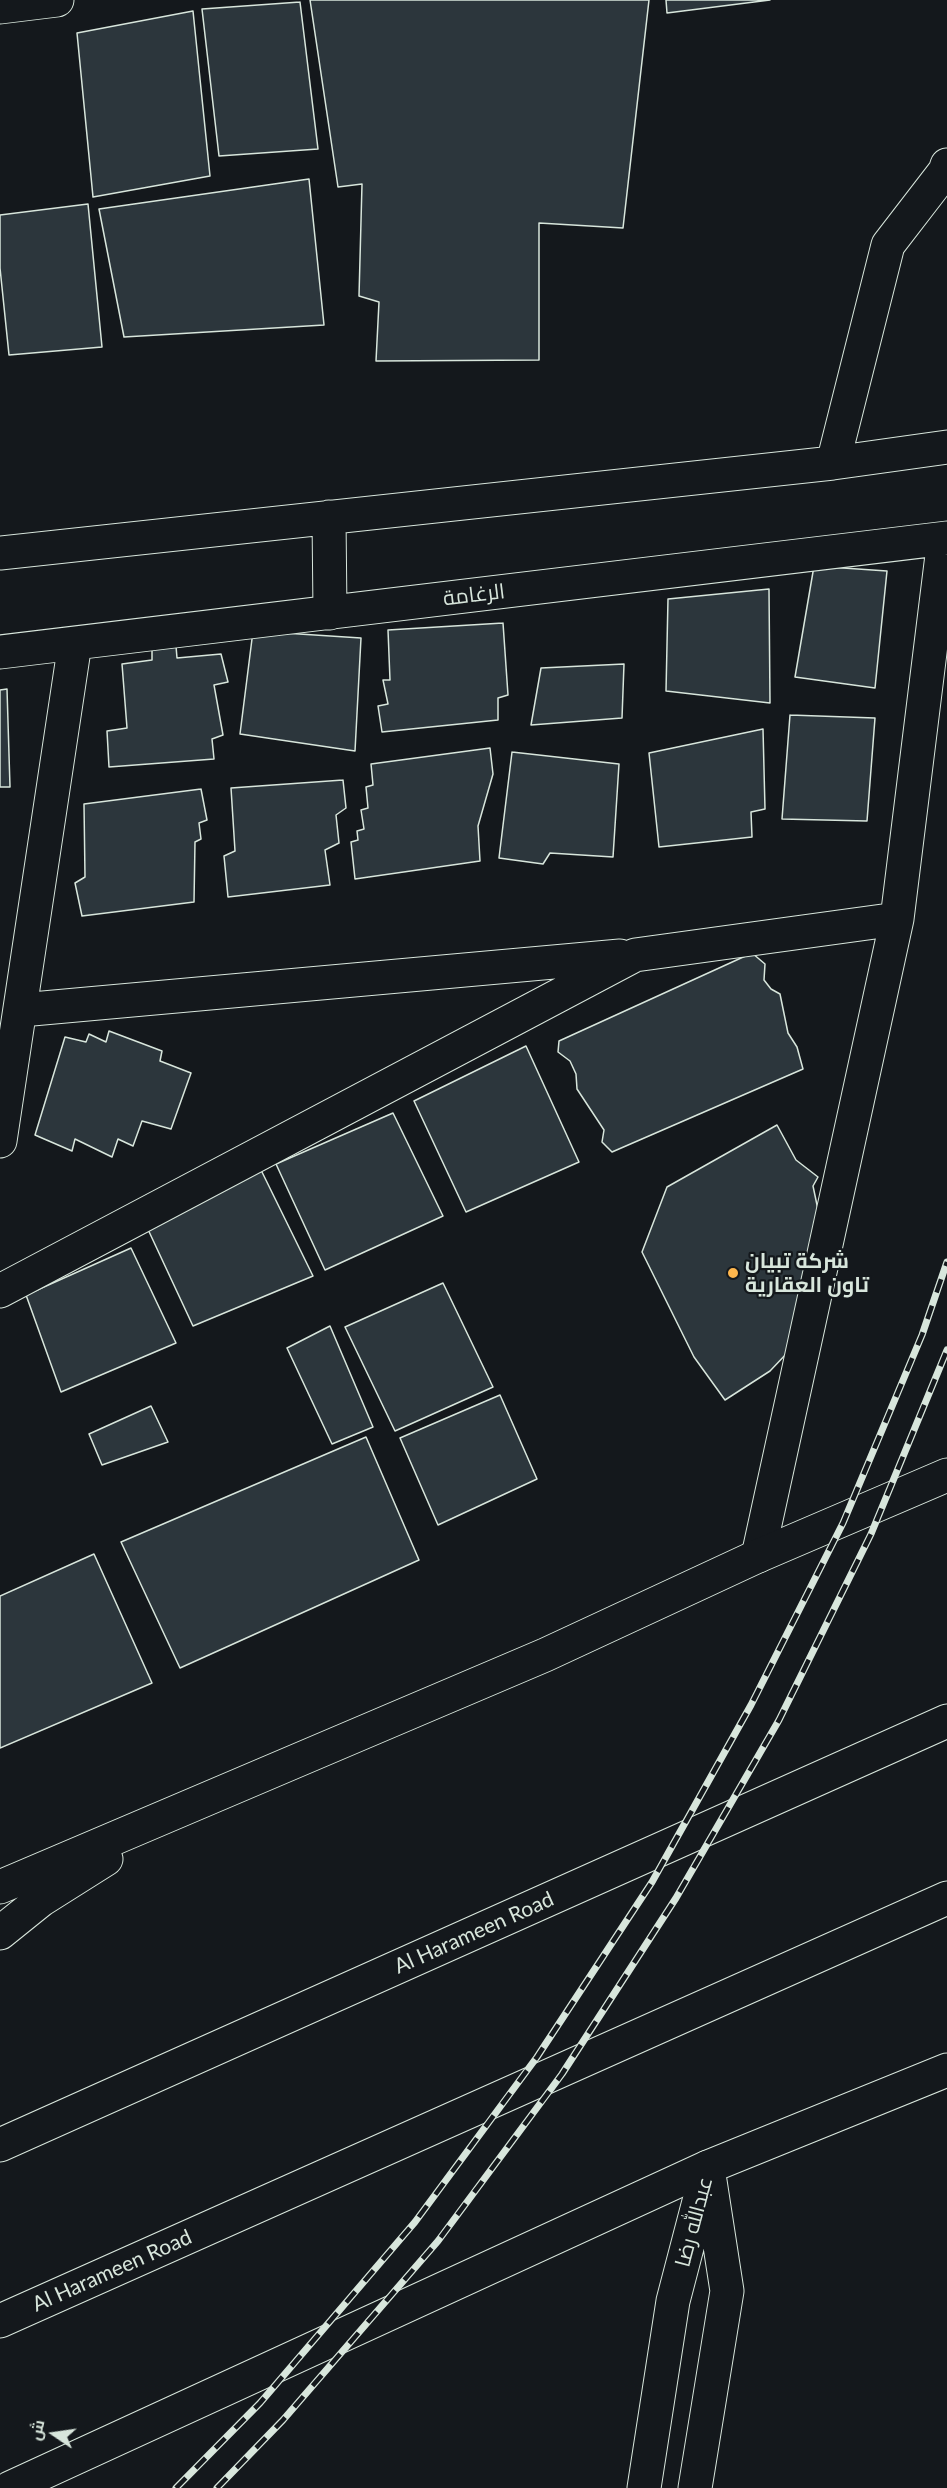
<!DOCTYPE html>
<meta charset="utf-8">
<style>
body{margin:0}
#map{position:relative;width:947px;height:2488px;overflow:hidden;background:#14181c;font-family:Lato,Cairo,sans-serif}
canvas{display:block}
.north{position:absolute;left:24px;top:2404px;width:60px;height:60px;-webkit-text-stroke:4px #14181c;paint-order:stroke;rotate:283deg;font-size:16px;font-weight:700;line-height:24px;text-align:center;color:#d8e6dc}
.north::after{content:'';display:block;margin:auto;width:21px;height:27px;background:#d8e6dc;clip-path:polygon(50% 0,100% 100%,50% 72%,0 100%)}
</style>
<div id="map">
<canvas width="947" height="2488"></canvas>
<div class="north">ش</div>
</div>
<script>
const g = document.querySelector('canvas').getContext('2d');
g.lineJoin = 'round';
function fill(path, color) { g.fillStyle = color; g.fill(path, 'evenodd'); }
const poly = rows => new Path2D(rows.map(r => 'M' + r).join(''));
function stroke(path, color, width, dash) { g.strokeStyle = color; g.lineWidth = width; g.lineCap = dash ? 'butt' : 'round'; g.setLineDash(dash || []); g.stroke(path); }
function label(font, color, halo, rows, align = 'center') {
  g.font = font + ' Lato,Cairo,sans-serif'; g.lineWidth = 4.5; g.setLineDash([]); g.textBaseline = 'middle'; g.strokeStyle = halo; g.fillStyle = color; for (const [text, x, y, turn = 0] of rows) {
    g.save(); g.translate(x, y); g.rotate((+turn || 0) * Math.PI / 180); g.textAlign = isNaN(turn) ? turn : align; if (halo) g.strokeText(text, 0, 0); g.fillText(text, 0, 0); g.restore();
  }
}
const building = poly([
 [310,0,649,0,623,228,539,223,539,360,376,361,379,302,359,296,362,184,338,187,310,0],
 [666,0,770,0,667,13,666,0],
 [300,2,318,149,219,156,202,9,300,2],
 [193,11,210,176,93,197,77,33,193,11],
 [309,179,324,325,124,337,99,209,309,179],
 [88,204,102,347,9,355,0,268,0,215,88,204],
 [814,566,887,571,875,688,795,677,814,566],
 [769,589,770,703,666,691,668,599,769,589],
 [503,623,508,695,498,698,498,720,382,732,378,706,388,704,383,680,390,680,388,630,503,623],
 [253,631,361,638,355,751,240,734,253,631],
 [176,646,177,658,221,654,228,682,214,685,223,735,212,739,214,759,109,767,107,731,127,728,122,664,152,660,152,649,176,646],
 [624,664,622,718,531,725,541,668,624,664],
 [7,689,10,787,0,787,0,690,7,689],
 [790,715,875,718,867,821,782,819,790,715],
 [763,729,765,809,751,812,752,837,659,847,649,753,763,729],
 [490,748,493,774,478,826,480,861,355,879,351,842,358,840,357,831,364,829,361,810,368,808,366,787,373,785,371,764,490,748],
 [512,752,619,764,613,857,550,853,543,864,499,858,512,752],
 [343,780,346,808,336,815,339,843,325,850,330,885,228,897,224,856,235,851,231,788,343,780],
 [201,789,207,820,199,823,201,839,195,842,194,902,82,916,75,883,85,877,84,804,201,789],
 [752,953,765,964,764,980,771,989,780,994,788,1033,797,1047,803,1069,612,1152,602,1142,604,1130,577,1089,576,1074,570,1061,558,1052,559,1041,752,953],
 [109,1031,162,1051,160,1061,191,1073,171,1129,142,1121,133,1146,118,1139,112,1157,75,1139,72,1151,35,1135,65,1037,86,1042,89,1034,106,1042,109,1031],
 [526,1046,579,1162,466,1212,414,1101,526,1046],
 [393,1113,443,1216,325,1270,276,1164,393,1113],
 [777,1125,796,1160,818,1177,813,1186,821,1224,807,1332,770,1371,725,1400,694,1357,642,1252,667,1187,777,1125],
 [261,1170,313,1276,193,1326,145,1223,261,1170],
 [131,1248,176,1343,61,1392,26,1295,131,1248],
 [443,1283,493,1387,395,1431,345,1327,443,1283],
 [330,1326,373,1427,332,1444,287,1348,330,1326],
 [500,1395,537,1479,438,1525,400,1438,500,1395],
 [151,1406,168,1442,102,1465,89,1434,151,1406],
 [366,1437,419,1560,180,1668,121,1542,366,1437],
 [94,1554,152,1683,0,1748,0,1596,94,1554]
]);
fill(building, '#2c363c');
stroke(building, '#d8e6dc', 1.5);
const minor = poly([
 [0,7,57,0],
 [833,463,888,245,945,171,947,165],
 [329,517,330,613],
 [0,553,833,463,947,447],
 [0,652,947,538],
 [21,1010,620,956],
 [0,1141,75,643],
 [0,1291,635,955,897,919],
 [758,1556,897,919,944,539]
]);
const tertiary = poly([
 [644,2488,673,2301,708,2167],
 [695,2488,727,2291,710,2181]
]);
const secondary = poly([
 [10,2488,708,2167,947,2070]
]);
const primary = poly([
 [0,1887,545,1655,758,1556,947,1475],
 [0,1933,41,1900,106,1859]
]);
const motorway = poly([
 [0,2145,947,1721],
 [0,2321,947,1898]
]);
stroke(minor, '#d8e6dc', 35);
stroke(tertiary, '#d8e6dc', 35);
stroke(secondary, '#d8e6dc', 35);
stroke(primary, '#d8e6dc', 35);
stroke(motorway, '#d8e6dc', 35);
stroke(minor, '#14181c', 33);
stroke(tertiary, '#14181c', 33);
stroke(secondary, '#14181c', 33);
stroke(primary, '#14181c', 33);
stroke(motorway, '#14181c', 33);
const rail = poly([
 [176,2488,260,2403,415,2222,537,2057,652,1882,751,1705,843,1523,922,1335,947,1262],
 [217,2488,283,2420,438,2241,562,2074,676,1898,779,1720,871,1534,947,1350]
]);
stroke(rail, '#d8e6dc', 7);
stroke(rail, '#14181c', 4.5, [14]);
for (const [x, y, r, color] of [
 [733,1273,6,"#ffb74d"]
]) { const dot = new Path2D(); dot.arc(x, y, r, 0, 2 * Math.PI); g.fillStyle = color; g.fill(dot); stroke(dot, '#14181c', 2); }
label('21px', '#d8e6dc', '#14181c', [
 ["الرغامة",474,595,-7],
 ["Al Harameen Road",474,1933,-24],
 ["عبدالله رضا",694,2222,-75],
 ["Al Harameen Road",112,2271,-24]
]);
label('bold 21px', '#d8e6dc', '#14181c', [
 ["شركة تبيان",745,1261],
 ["تاون العقارية",745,1285]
], 'left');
</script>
